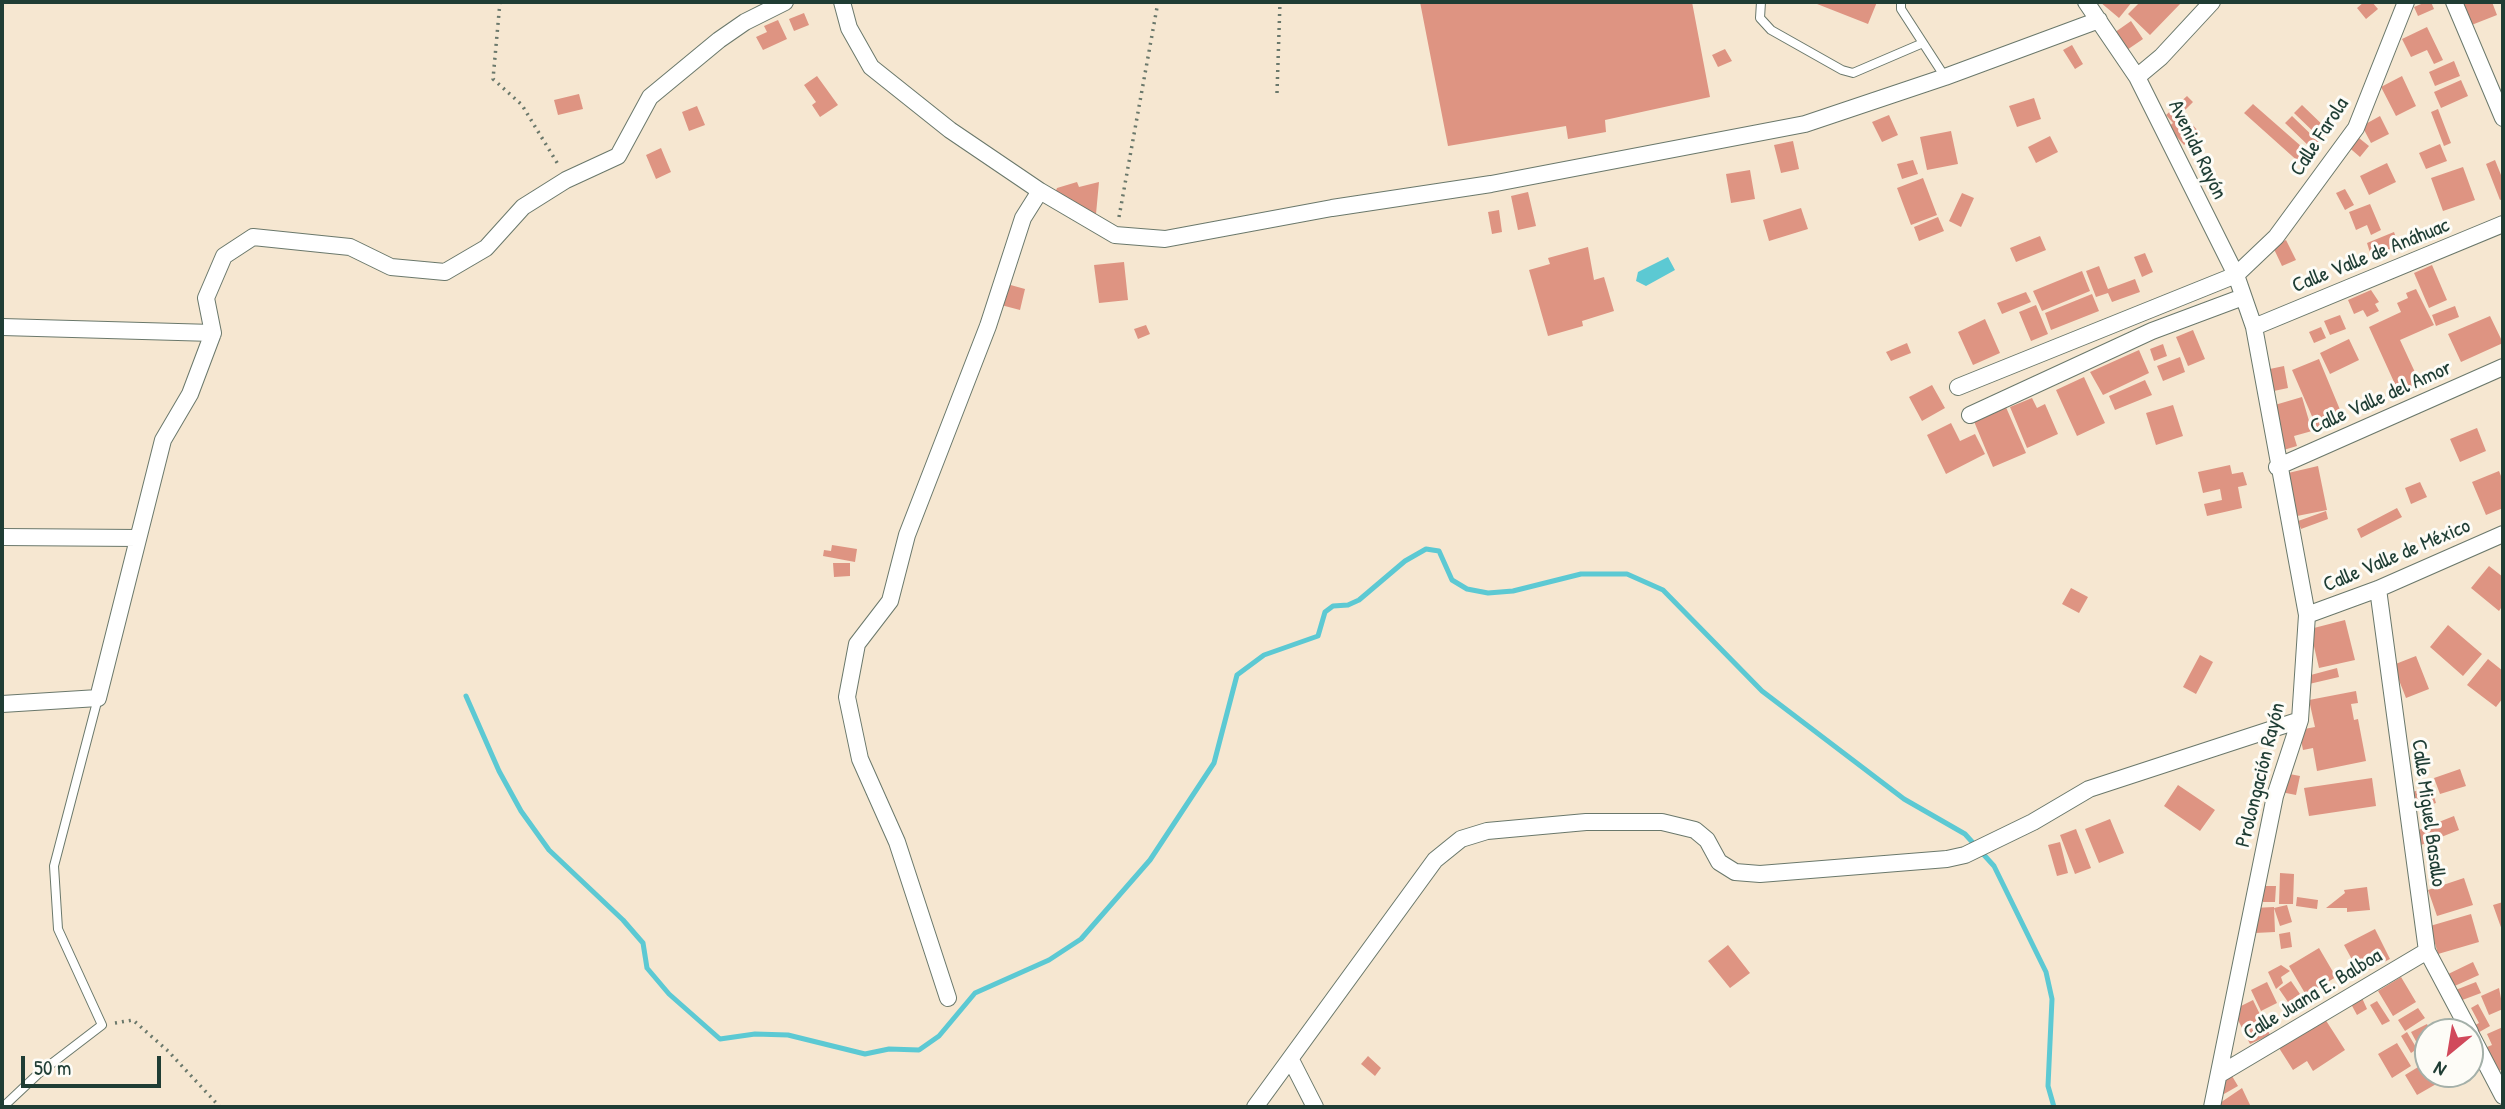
<!DOCTYPE html>
<meta charset="utf-8">
<style>
body{margin:0}
#map{position:relative;width:2505px;height:1109px;overflow:hidden;background:#f6e7d1;font-family:"Patrick Hand",sans-serif}
canvas{display:block}
.frame{position:absolute;inset:0;border:4px solid #1f3d34;pointer-events:none}
.north{position:absolute;left:2414px;top:1018px;width:70px;height:70px;box-sizing:border-box;background:#fdfcf7;border:2px solid #a4b0a9;border-radius:50%;rotate:210deg;font-size:19px;font-weight:700;line-height:28px;text-align:center;color:#1f3d34}
.north::after{content:'';display:block;margin:auto;width:24px;height:32px;background:#d1495b;clip-path:polygon(50% 0,100% 100%,50% 72%,0 100%)}
.scale{position:absolute;left:21px;top:1056px;width:140px;height:32px;box-sizing:border-box;border:4px solid #1f3d34;border-top:0;padding-left:9px;font-size:21px;line-height:24px;white-space:nowrap;color:#1f3d34;-webkit-text-stroke:5px #fdfcf7;paint-order:stroke}
</style>
<div id="map">
<canvas width="2505" height="1109"></canvas>
<div class="frame"></div>
<div class="north">N</div>
<div class="scale">50 m</div>
</div>
<script>
const g = document.querySelector('canvas').getContext('2d');
g.lineJoin = 'round';
function fill(path, color) { g.fillStyle = color; g.fill(path, 'evenodd'); }
const poly = rows => new Path2D(rows.map(r => 'M' + r).join(''));
function stroke(path, color, width, dash) { g.strokeStyle = color; g.lineWidth = width; g.lineCap = dash ? 'butt' : 'round'; g.setLineDash(dash || []); g.stroke(path); }
function label(font, color, halo, rows, align = 'center') {
  g.font = font + ' "Patrick Hand",sans-serif'; g.lineWidth = 6; g.setLineDash([]); g.textBaseline = 'middle'; g.strokeStyle = halo; g.fillStyle = color; for (const [text, x, y, turn = 0] of rows) {
    g.save(); g.translate(x, y); g.rotate((+turn || 0) * Math.PI / 180); g.textAlign = isNaN(turn) ? turn : align; if (halo) g.strokeText(text, 0, 0); g.fillText(text, 0, 0); g.restore();
  }
}
fill(poly([
 [1668,257,1675,270,1646,286,1636,281,1638,272]
]), '#5cc9d3');
stroke(poly([
 [466,696,499,771,521,811,549,850,623,920,643,943,647,968,669,994,720,1039,755,1034,788,1035,865,1054,889,1049,919,1050,939,1036,975,993,1049,960,1081,939,1150,860,1214,763,1237,675,1264,655,1318,636,1325,612,1333,606,1348,605,1359,600,1405,561,1426,549,1439,551,1452,580,1467,589,1488,593,1513,591,1581,574,1627,574,1663,590,1762,691,1904,799,1965,834,1994,866,2046,972,2052,999,2048,1086,2054,1107]
]), '#5cc9d3', 5);
fill(poly([
 [1420,2,1692,2,1710,97,1605,120,1606,132,1568,139,1566,126,1448,146],
 [1812,2,1877,2,1868,24],
 [2100,2,2132,2,2119,18],
 [2140,2,2182,2,2150,35,2128,14],
 [2364,2,2372,2,2378,9,2366,19,2357,8],
 [2426,2,2431,2,2434,9,2418,16,2414,7],
 [2469,2,2492,2,2497,15,2469,26,2461,5],
 [804,13,809,25,794,31,789,19],
 [778,20,787,39,763,50,756,37,767,32,764,26],
 [2131,21,2143,39,2124,52,2111,35],
 [2427,27,2443,60,2434,64,2427,50,2411,57,2402,39],
 [2072,45,2083,64,2075,69,2063,50],
 [1725,49,1732,61,1718,67,1712,55],
 [2454,61,2460,76,2435,86,2429,72],
 [817,76,838,105,820,117,812,105,816,102,804,85],
 [2402,76,2416,106,2396,116,2381,87],
 [2461,80,2468,96,2441,108,2434,92],
 [579,94,583,109,558,115,554,100],
 [2187,96,2193,102,2182,113,2199,132,2184,145,2168,127,2173,123,2166,115],
 [2034,98,2041,119,2017,127,2009,106],
 [2253,104,2310,154,2301,164,2244,113],
 [2302,105,2329,131,2321,139,2294,113],
 [697,106,705,125,689,131,682,112],
 [2438,109,2451,143,2444,146,2431,112],
 [1889,115,1898,135,1882,142,1872,122],
 [2292,116,2320,143,2313,150,2285,123],
 [2380,116,2389,134,2371,143,2362,126],
 [1951,131,1958,164,1927,170,1920,137],
 [2354,134,2369,146,2360,157,2345,144],
 [2050,136,2058,152,2036,163,2028,147],
 [1793,141,1799,169,1781,173,1774,145],
 [2440,144,2447,161,2426,169,2419,153],
 [661,148,671,172,656,179,646,155],
 [1913,160,1918,174,1902,179,1897,164],
 [2495,160,2503,180,2503,199,2500,200,2486,164],
 [2387,163,2396,182,2369,195,2360,176],
 [2463,167,2475,200,2443,211,2431,178],
 [1750,170,1755,199,1731,203,1726,174],
 [1923,178,1937,215,1911,225,1897,188],
 [1077,182,1079,187,1099,182,1096,214,1080,212,1055,193,1057,188],
 [2345,189,2354,205,2345,210,2336,193],
 [1528,192,1536,226,1518,230,1511,196],
 [1962,193,1974,198,1961,227,1949,221],
 [2370,204,2381,230,2371,235,2367,225,2356,230,2349,212],
 [1801,208,1808,229,1769,241,1763,220],
 [1499,210,1502,232,1492,234,1488,212],
 [1938,217,1944,231,1919,241,1914,227],
 [2394,232,2399,246,2371,256,2367,243],
 [2040,236,2046,250,2016,262,2010,248],
 [2286,240,2296,260,2282,266,2273,247],
 [1588,247,1594,280,1604,277,1614,311,1582,321,1583,326,1548,336,1529,270,1550,264,1548,258],
 [2145,253,2153,272,2142,277,2134,257],
 [1124,262,1128,300,1099,303,1094,265],
 [2432,265,2447,300,2429,308,2414,273],
 [2099,266,2108,289,2135,279,2140,292,2112,302,2108,293,2096,297,2086,271],
 [2082,271,2090,291,2042,311,2033,291],
 [1007,284,1025,289,1020,310,1001,305],
 [2416,289,2434,325,2400,340,2420,383,2399,393,2369,327,2401,312,2397,303,2408,298,2406,293],
 [2371,290,2379,302,2375,304,2379,311,2367,317,2363,310,2354,314,2348,300],
 [2026,292,2031,302,2002,314,1997,303],
 [2092,294,2099,311,2051,330,2045,313],
 [2036,305,2048,334,2031,341,2019,312],
 [2455,306,2459,317,2436,326,2432,315],
 [2340,315,2346,329,2330,335,2324,321],
 [2490,316,2503,343,2461,362,2448,334],
 [1985,319,2000,353,1973,365,1958,332],
 [1146,325,1150,334,1138,339,1134,329],
 [2321,327,2326,338,2314,343,2309,332],
 [2193,330,2205,359,2188,366,2176,337],
 [2349,339,2359,360,2330,374,2320,353],
 [1907,343,1911,353,1891,361,1886,352],
 [2163,344,2167,356,2154,361,2150,349],
 [2139,350,2149,373,2103,395,2090,372],
 [2180,357,2185,372,2163,381,2157,366],
 [2319,359,2343,417,2317,428,2292,370],
 [2284,366,2288,388,2269,392,2265,370],
 [2084,377,2105,423,2077,436,2056,390],
 [2145,380,2152,395,2115,410,2109,396],
 [1932,385,1945,408,1922,421,1909,397],
 [2302,397,2312,431,2294,436,2297,446,2280,451,2268,407],
 [2032,398,2037,408,2045,404,2058,434,2027,448,2010,407],
 [2005,405,2026,453,1993,467,1973,419],
 [2173,405,2183,436,2156,445,2146,413],
 [1951,423,1960,441,1975,434,1985,454,1946,474,1927,435],
 [2477,428,2486,451,2460,462,2450,439],
 [2230,465,2232,474,2243,472,2247,485,2238,487,2242,508,2207,516,2204,504,2222,500,2220,489,2203,493,2198,472],
 [2318,466,2327,510,2297,516,2288,473],
 [2499,471,2503,481,2503,508,2486,515,2472,482],
 [2420,482,2427,497,2411,504,2405,488],
 [2397,508,2402,517,2361,538,2357,529],
 [2326,511,2328,519,2301,529,2298,521],
 [832,545,857,549,855,562,823,556,824,550,831,551],
 [833,563,850,563,850,576,834,577],
 [2489,566,2503,577,2503,605,2499,611,2471,588],
 [2071,588,2088,597,2079,613,2062,604],
 [2345,620,2355,660,2319,668,2310,629],
 [2448,625,2482,654,2463,676,2430,647],
 [2200,655,2213,662,2196,694,2183,687],
 [2416,656,2429,689,2406,698,2393,665],
 [2488,659,2503,671,2503,698,2496,707,2467,685],
 [2337,668,2339,677,2309,684,2307,676],
 [2356,691,2358,703,2351,704,2354,720,2358,719,2366,761,2317,771,2313,748,2303,750,2299,730,2315,727,2309,700],
 [2460,769,2466,786,2440,794,2434,778],
 [2284,773,2300,776,2296,795,2281,792],
 [2372,778,2376,806,2309,816,2304,788],
 [2178,785,2215,810,2200,831,2164,806],
 [2431,787,2436,803,2416,809,2412,792],
 [2454,816,2459,830,2421,845,2416,831],
 [2110,819,2124,853,2099,863,2085,829],
 [2076,829,2091,868,2075,874,2060,835],
 [2060,842,2068,873,2057,876,2048,845],
 [2280,873,2294,874,2293,904,2279,904],
 [2464,878,2473,905,2437,916,2428,890],
 [2263,886,2276,886,2275,902,2263,902],
 [2367,887,2370,910,2347,912,2347,908,2326,908,2345,893,2344,890],
 [2297,897,2318,900,2317,909,2296,906],
 [2503,902,2503,933,2493,905],
 [2287,905,2292,922,2280,926,2274,908],
 [2274,907,2275,932,2255,933,2253,908],
 [2471,914,2479,942,2438,954,2430,926],
 [2375,929,2390,959,2360,974,2344,945],
 [2290,932,2292,947,2281,949,2279,934],
 [1728,945,1750,973,1730,988,1708,961],
 [2319,948,2336,977,2306,995,2289,966],
 [2473,962,2479,975,2448,989,2442,977],
 [2281,965,2290,971,2281,977,2283,983,2276,989,2268,972],
 [2401,977,2416,1002,2393,1016,2378,991],
 [2291,981,2300,994,2288,1002,2279,989],
 [2267,982,2277,1003,2261,1011,2251,990],
 [2476,982,2481,993,2457,1002,2453,991],
 [2499,988,2503,1009,2489,1015,2481,996],
 [2362,998,2367,1009,2357,1015,2351,1004],
 [2253,1000,2270,1035,2250,1044,2233,1010],
 [2377,1001,2390,1021,2382,1025,2370,1005],
 [2478,1004,2490,1026,2474,1035,2470,1028,2479,1023,2471,1008],
 [2418,1008,2425,1018,2405,1031,2398,1020],
 [2325,1019,2345,1050,2313,1071,2307,1061,2293,1070,2279,1048],
 [2427,1024,2431,1032,2428,1032,2428,1054,2424,1056,2411,1032],
 [2503,1027,2503,1069,2492,1074,2482,1049,2492,1045,2487,1034],
 [2407,1032,2417,1049,2411,1053,2401,1036],
 [2397,1043,2411,1066,2392,1078,2378,1054],
 [1368,1056,1381,1068,1375,1076,1361,1064],
 [2428,1061,2428,1074,2442,1074,2445,1079,2417,1095,2405,1075],
 [2232,1076,2238,1086,2224,1094,2221,1082],
 [2242,1088,2251,1107,2218,1107,2217,1105]
]), '#de9482');
const lane = poly([
 [1761,2,1760,18,1771,30,1842,70,1853,73,1923,43,1901,9,1901,2],
 [1923,43,1945,77],
 [3,1107,38,1074,102,1025,58,929,54,866,98,698]
]);
const street = poly([
 [842,2,849,28,871,67,950,130,1040,191],
 [2086,2,2137,77,2236,275,2254,327,2307,615,2300,720,2275,796,2212,1107],
 [2454,2,2503,118],
 [2137,77,2161,57,2212,2],
 [2,327,213,333],
 [2254,327,2503,224],
 [1958,387,2236,275,2276,237,2356,128,2406,2],
 [1970,415,2152,331,2243,297],
 [2277,467,2503,367],
 [2,537,138,538],
 [2378,589,2427,951,2470,1032],
 [2307,615,2378,589,2503,534],
 [2,704,98,698,163,440,190,394,213,333,206,298,224,256,253,237,350,247,391,267,445,272,486,248,523,207,566,180,618,156,650,97,719,40,745,22,785,2],
 [948,998,897,842,860,759,847,697,857,644,890,601,907,535,988,326,1023,218,1040,191,1115,235,1165,239,1332,208,1491,184,1805,124,1945,77,2099,20],
 [2470,1033,2503,1096],
 [1291,1060,1315,1107],
 [2220,1074,2427,951],
 [1255,1107,1435,860,1461,839,1487,831,1586,822,1662,822,1695,830,1707,840,1719,862,1735,872,1760,874,1947,859,1965,855,2033,822,2089,789,2300,720]
]);
stroke(lane, '#6a786b', 10);
stroke(street, '#6a786b', 18);
stroke(poly([
 [500,2,493,79,522,105,559,166],
 [1277,93,1280,2],
 [1119,217,1158,2],
 [115,1023,133,1020,168,1051,220,1107]
]), '#6a786b', 3.5, [2, 5]);
stroke(lane, '#fff', 8);
stroke(street, '#fff', 16);
label('21px', '#1f3d34', '#fdfcf7', [
 ["Calle Farola",2320,137,-57],
 ["Avenida Rayón",2197,150,64],
 ["Calle Valle de Anáhuac",2371,256,-22],
 ["Calle Valle del Amor",2381,398,-24],
 ["Calle Valle de México",2397,556,-23],
 ["Prolongación Rayón",2261,775,-76],
 ["Calle Miguel Basallo",2428,813,82],
 ["Calle Juana E. Balboa",2313,995,-31]
]);
</script>
